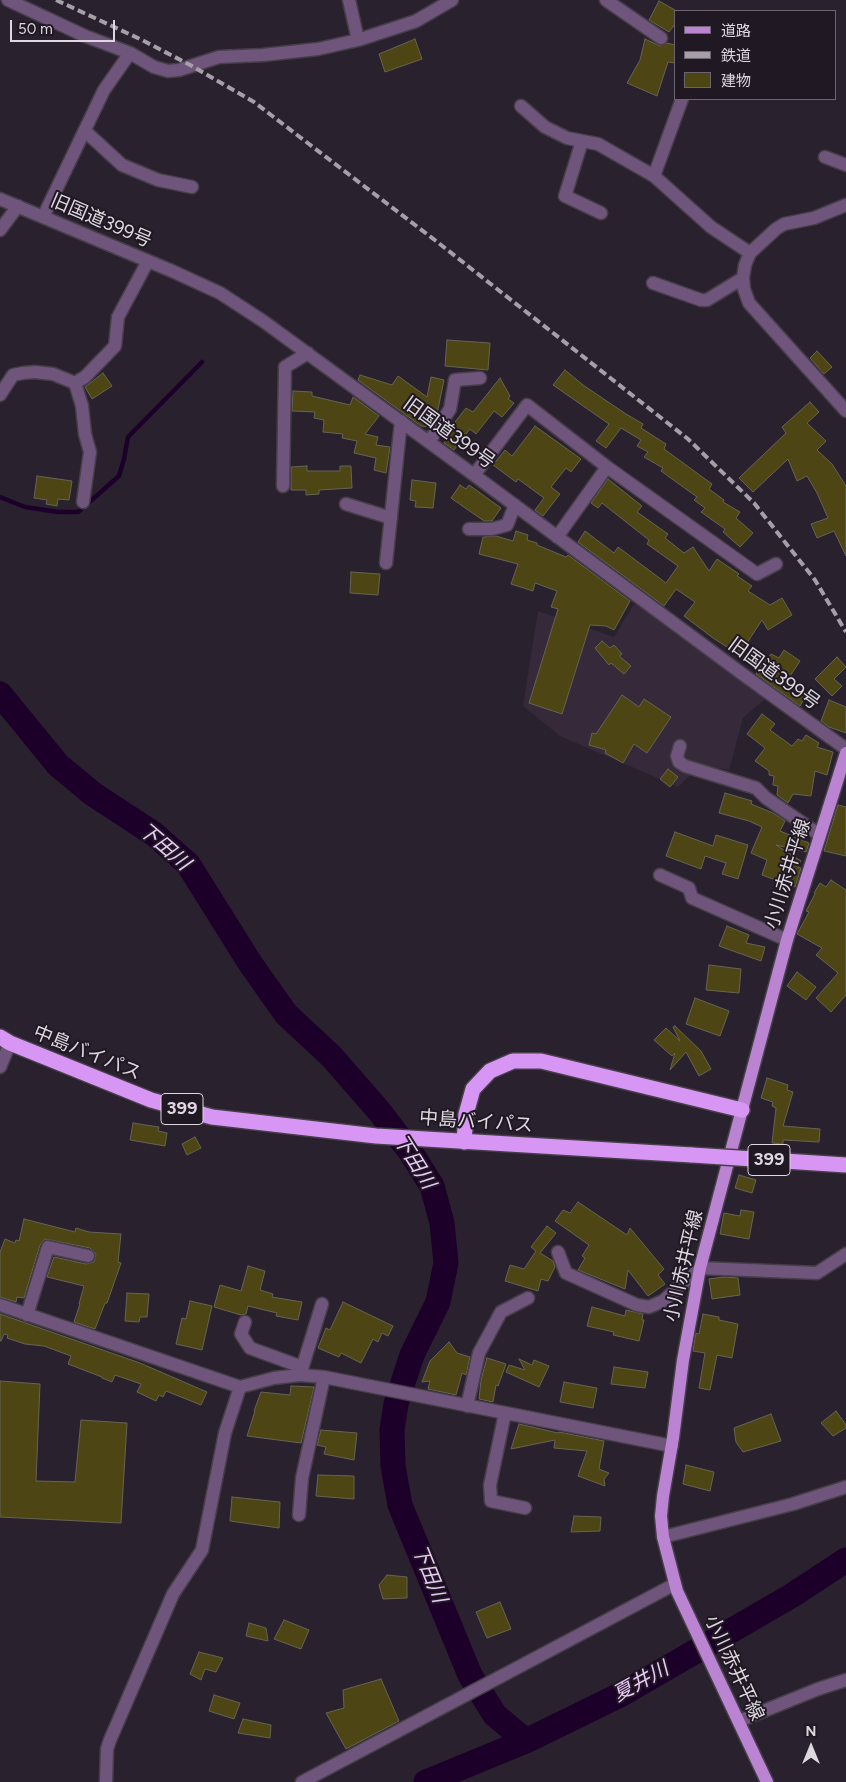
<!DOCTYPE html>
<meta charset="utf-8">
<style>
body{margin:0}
#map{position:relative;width:846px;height:1782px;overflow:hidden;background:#29212d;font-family:Figtree,"Noto Sans JP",sans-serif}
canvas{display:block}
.legend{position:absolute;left:674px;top:10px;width:162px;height:90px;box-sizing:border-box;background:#201823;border:1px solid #6c646e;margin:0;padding:6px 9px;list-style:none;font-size:15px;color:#ddd7df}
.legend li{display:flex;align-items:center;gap:10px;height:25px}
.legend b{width:25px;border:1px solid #6c646e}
.north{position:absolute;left:786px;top:1722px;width:50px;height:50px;-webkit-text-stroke:4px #201823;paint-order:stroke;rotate:0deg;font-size:14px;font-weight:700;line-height:20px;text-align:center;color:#ddd7df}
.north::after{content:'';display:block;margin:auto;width:18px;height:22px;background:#ddd7df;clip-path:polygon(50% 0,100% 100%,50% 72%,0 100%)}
.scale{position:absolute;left:10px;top:20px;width:105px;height:22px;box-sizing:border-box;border:2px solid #ddd7df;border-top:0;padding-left:6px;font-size:15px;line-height:18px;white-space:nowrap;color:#ddd7df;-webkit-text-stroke:4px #201823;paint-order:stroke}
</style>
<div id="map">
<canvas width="846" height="1782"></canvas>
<ul class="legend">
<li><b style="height:6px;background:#ba84d2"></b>道路</li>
<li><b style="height:6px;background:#a59fa8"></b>鉄道</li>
<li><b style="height:14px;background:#4d4614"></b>建物</li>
</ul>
<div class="north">N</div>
<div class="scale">50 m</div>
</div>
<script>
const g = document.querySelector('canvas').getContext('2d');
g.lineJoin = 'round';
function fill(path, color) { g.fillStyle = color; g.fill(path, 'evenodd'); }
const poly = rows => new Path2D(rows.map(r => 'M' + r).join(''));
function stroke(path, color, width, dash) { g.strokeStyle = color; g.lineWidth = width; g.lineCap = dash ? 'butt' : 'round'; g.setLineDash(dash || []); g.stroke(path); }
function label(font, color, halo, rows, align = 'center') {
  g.font = font + ' Figtree,"Noto Sans JP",sans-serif'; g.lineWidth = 4; g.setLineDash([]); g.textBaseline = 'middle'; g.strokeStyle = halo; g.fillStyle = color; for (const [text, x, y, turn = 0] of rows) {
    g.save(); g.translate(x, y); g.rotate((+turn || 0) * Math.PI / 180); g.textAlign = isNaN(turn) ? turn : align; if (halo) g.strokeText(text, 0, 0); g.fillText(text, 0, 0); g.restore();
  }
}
fill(poly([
 [634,604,688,627,775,690,743,718,729,770,700,765,678,787,560,736,523,706,538,611,614,637]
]), '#35293a');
stroke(poly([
 [0,497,25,507,58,512,78,512,119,476,124,459,128,437,202,362]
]), '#1d0029', 4.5);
stroke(poly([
 [0,694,58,765,93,794,154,834,188,864,250,963,286,1014,332,1057,379,1111,412,1154,432,1186,442,1223,446,1263,438,1302,412,1355,396,1404,392,1430,393,1466,400,1505,470,1675,495,1715,526,1741],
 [426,1782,526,1741,622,1694,791,1596,846,1560]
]), '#1d0029', 25);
const building = poly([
 [659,1,675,10,675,24,669,32,649,20,659,1],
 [415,39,422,59,385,72,379,54,415,39],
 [645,39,660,46,667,43,675,45,675,63,668,62,657,96,627,83,640,60,645,39],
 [447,340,490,343,488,370,445,366,447,340],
 [817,351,832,367,824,374,810,358,817,351],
 [565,370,583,385,626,414,643,424,641,428,666,444,664,449,712,484,709,489,724,500,723,502,740,512,736,518,753,533,740,547,723,532,725,529,701,512,705,508,694,500,697,497,661,471,663,468,644,457,648,452,637,446,641,440,621,428,606,448,596,441,609,424,553,385,565,370],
 [103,373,112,386,92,399,85,387,103,373],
 [360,375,392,385,398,376,427,397,431,377,444,380,437,414,429,427,421,426,358,380,360,375],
 [500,378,510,396,508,399,514,403,502,417,494,411,476,434,470,429,454,450,444,443,452,432,448,431,466,408,473,412,500,378],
 [293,391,312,392,312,396,350,405,353,397,379,416,365,434,378,437,376,445,390,447,386,473,374,470,376,458,354,453,357,441,342,438,343,434,323,432,324,420,314,418,315,412,292,411,293,391],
 [810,402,819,412,807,423,826,441,817,450,832,464,846,486,846,556,834,531,817,538,811,524,828,518,817,493,807,476,797,481,788,459,753,492,739,478,786,433,782,427,810,402],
 [535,426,581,459,571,472,566,468,551,487,560,494,543,516,535,510,544,498,518,479,516,482,493,465,505,450,512,456,535,426],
 [307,466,307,471,340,471,340,466,351,466,352,488,319,490,319,494,306,495,306,490,291,490,291,467,307,466],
 [37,476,72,481,69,500,58,499,57,506,46,504,47,500,34,498,37,476],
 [608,479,642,506,637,512,668,534,665,538,684,553,693,547,709,571,717,559,739,574,737,576,752,586,748,591,770,605,782,598,792,615,768,630,762,620,745,646,768,658,771,654,779,658,784,650,800,661,786,682,807,693,800,706,756,674,759,668,737,656,738,654,713,638,684,616,695,602,676,589,664,606,578,542,585,531,614,553,618,547,666,583,678,566,647,544,649,540,602,503,598,508,591,503,608,479],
 [412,480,436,483,433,508,415,507,416,501,410,500,412,480],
 [460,485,466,489,469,485,501,508,492,521,484,521,451,498,460,485],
 [516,531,528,535,527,540,537,543,537,545,566,557,568,555,630,601,614,630,606,626,590,625,562,714,529,703,558,609,551,607,557,591,535,583,533,591,511,584,518,564,479,554,483,537,496,536,513,541,516,531],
 [351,572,380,574,378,595,350,593,351,572],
 [602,641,610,648,614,645,622,654,619,656,631,666,624,674,611,663,609,665,595,648,602,641],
 [837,657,846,667,834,679,842,686,832,696,815,679,837,657],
 [622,695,639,707,644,699,671,717,647,753,634,744,623,763,605,753,606,750,589,745,592,733,596,734,622,695],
 [829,700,846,707,846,733,829,727,821,721,829,700],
 [762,714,775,724,770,730,792,746,798,739,802,741,806,735,819,743,817,747,833,752,827,775,815,771,811,796,793,794,788,803,777,795,778,786,773,785,774,776,769,775,769,771,755,761,765,748,747,734,762,714],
 [668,769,678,777,670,787,660,779,668,769],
 [725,793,752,801,751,804,773,813,785,821,780,831,809,843,806,852,776,845,801,861,798,867,801,868,795,887,762,875,767,860,751,853,762,827,749,821,719,813,725,793],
 [838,805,846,807,846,856,824,851,838,805],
 [675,832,713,846,716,835,748,845,738,879,722,874,726,863,705,856,701,869,666,856,675,832],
 [831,880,846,890,846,995,831,1012,816,998,838,973,816,955,822,948,797,934,809,912,806,911,815,894,814,893,820,883,826,887,831,880],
 [727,926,749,935,746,943,765,947,761,961,719,946,727,926],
 [709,965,741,969,739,993,706,990,709,965],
 [797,972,816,987,806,1000,787,986,797,972],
 [695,998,729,1011,720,1036,686,1024,695,998],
 [675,1026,701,1051,711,1069,699,1076,686,1052,670,1070,675,1053,672,1056,654,1040,666,1028,680,1041,673,1027,675,1026],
 [767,1078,788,1085,787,1090,793,1092,783,1126,820,1129,819,1142,783,1140,783,1144,772,1143,776,1108,772,1106,773,1102,761,1098,767,1078],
 [133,1123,159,1127,158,1131,167,1133,165,1146,130,1140,133,1123],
 [195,1137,201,1148,187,1155,182,1144,195,1137],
 [739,1175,756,1180,752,1193,735,1188,739,1175],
 [578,1202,627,1235,630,1228,664,1269,658,1275,665,1284,648,1296,628,1270,625,1289,578,1270,585,1258,582,1256,589,1245,555,1221,563,1210,570,1213,578,1202],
 [741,1210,754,1212,749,1239,720,1234,724,1213,740,1216,741,1210],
 [24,1219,75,1232,76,1228,89,1232,121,1234,118,1262,121,1263,107,1303,105,1303,95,1329,74,1322,80,1304,79,1304,84,1286,47,1277,54,1257,86,1264,94,1262,96,1254,90,1248,45,1239,40,1245,24,1298,17,1297,16,1302,0,1297,0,1252,5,1239,15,1243,16,1240,19,1241,24,1219],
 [547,1226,556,1233,540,1253,553,1261,555,1267,548,1281,541,1279,538,1291,505,1281,510,1265,524,1269,536,1251,531,1247,547,1226],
 [248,1266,265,1271,260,1290,273,1294,272,1297,302,1302,298,1320,276,1316,277,1313,248,1306,246,1314,241,1315,214,1307,220,1285,241,1291,248,1266],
 [724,1277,738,1278,740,1295,712,1299,709,1279,724,1277],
 [127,1293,149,1294,147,1317,140,1317,139,1322,125,1321,127,1293],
 [190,1301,212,1306,202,1350,176,1344,182,1318,186,1319,190,1301],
 [343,1302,393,1326,388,1336,382,1333,378,1342,373,1339,361,1363,341,1353,339,1357,318,1348,326,1328,330,1330,343,1302],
 [592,1307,625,1316,626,1310,643,1314,642,1320,644,1320,639,1341,613,1335,614,1332,587,1326,592,1307],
 [0,1314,140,1363,207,1392,201,1405,166,1391,163,1397,159,1395,156,1401,137,1392,141,1384,115,1375,112,1382,102,1378,102,1377,68,1364,71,1356,44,1346,25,1344,7,1338,8,1335,4,1334,1,1341,0,1341,0,1314],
 [703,1314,719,1317,719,1320,738,1324,732,1358,717,1355,710,1390,699,1388,705,1353,693,1351,696,1333,699,1334,703,1314],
 [449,1342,457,1353,470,1357,466,1375,462,1373,456,1395,428,1389,430,1381,422,1382,430,1361,449,1342],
 [487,1358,506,1364,498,1386,496,1385,493,1402,479,1399,481,1380,487,1358],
 [519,1359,532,1365,534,1360,549,1366,539,1387,506,1372,509,1365,525,1370,519,1359],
 [614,1367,648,1372,645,1388,611,1384,614,1367],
 [0,1381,40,1384,36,1481,75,1482,81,1420,127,1423,121,1523,0,1517,0,1381],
 [564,1382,597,1388,593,1408,560,1402,564,1382],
 [291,1386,314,1387,301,1443,247,1436,255,1411,254,1411,261,1392,290,1395,291,1386],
 [836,1411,846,1425,846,1428,833,1436,821,1423,836,1411],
 [771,1414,781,1441,743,1452,736,1442,734,1428,771,1414],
 [519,1424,558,1433,559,1432,604,1441,599,1469,609,1473,604,1479,605,1486,578,1476,587,1451,554,1448,555,1440,511,1449,519,1424],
 [321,1430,357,1433,354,1460,324,1454,326,1447,317,1445,321,1430],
 [686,1465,714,1472,710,1491,683,1484,686,1465],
 [318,1475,354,1476,354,1499,316,1496,318,1475],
 [232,1497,280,1502,279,1528,230,1521,232,1497],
 [574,1516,601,1517,600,1531,571,1532,574,1516],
 [387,1575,407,1577,407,1598,383,1599,379,1585,387,1575],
 [500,1602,511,1629,487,1638,476,1612,500,1602],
 [284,1620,309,1630,301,1649,274,1639,284,1620],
 [249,1623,266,1628,268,1641,246,1636,249,1623],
 [199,1652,223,1658,216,1672,205,1669,201,1680,190,1674,199,1652],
 [381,1679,399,1721,346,1749,326,1713,344,1708,343,1690,381,1679],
 [214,1695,240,1703,234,1719,209,1711,214,1695],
 [243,1719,271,1725,270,1738,238,1733,243,1719]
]);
fill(building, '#4d4614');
stroke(building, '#666454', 1);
const minor = poly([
 [8,0,85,36,130,53,154,67,168,71,179,70,219,57,263,55,318,49,358,40,416,21,452,0],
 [349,0,358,40],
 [606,0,661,38],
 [521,106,545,127,567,138,598,144,654,176,711,227,750,253],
 [85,131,122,165,158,180,192,187],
 [582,141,565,196,601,213],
 [825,157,846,165],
 [654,176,682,99],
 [0,199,172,271,220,293,263,321,474,475,741,673,846,749],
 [846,205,814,218,784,224,776,229,750,253,745,265,743,278,744,289,749,303,846,411],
 [43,217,104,90,130,53],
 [0,230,18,206],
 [653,283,701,300,707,300,743,278],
 [75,383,82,406,85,434,90,452,83,502],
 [0,395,13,375,23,373,35,372,53,374,75,383,85,377,115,346,118,317,148,261],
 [429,442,450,409,455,380,480,378],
 [474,475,527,405,607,467,757,574,776,564],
 [283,486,285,367,308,353],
 [346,504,391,518],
 [469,529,492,529,507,525,515,505],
 [557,537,607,467],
 [386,563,401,421],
 [680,746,677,756,679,762,685,766,756,788,766,798,820,835],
 [660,875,689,888,692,898,787,940],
 [0,1067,10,1043],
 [558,1252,566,1273,637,1305,649,1307,663,1301,700,1268,817,1273,846,1254],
 [0,1305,240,1387],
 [27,1315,48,1247,88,1256],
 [245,1322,241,1334,250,1348,302,1367],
 [300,1375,322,1304],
 [467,1406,479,1353,501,1312,528,1298],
 [505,1413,490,1485,491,1501,525,1508],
 [299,1515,302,1478,324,1377],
 [663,1537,793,1504,846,1487],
 [739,1721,818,1689,846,1680],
 [106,1782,107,1749,110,1740,173,1594,202,1550,225,1433,240,1387,274,1378,300,1375,324,1377,672,1446],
 [302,1782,675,1584]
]);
const major = poly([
 [767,1782,677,1591,663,1537,661,1516,663,1496,673,1438,683,1360,700,1268,787,940,846,753]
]);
const highway = poly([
 [0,1037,10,1043,151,1100,212,1117,376,1136,692,1155],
 [464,1142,466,1114,473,1089,490,1071,513,1061,541,1061,742,1110]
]);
stroke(minor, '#463e49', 15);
stroke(major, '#463e49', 15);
stroke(highway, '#463e49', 18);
stroke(minor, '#6f557b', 12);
stroke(major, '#ba84d2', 12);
stroke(highway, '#d896f4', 15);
stroke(poly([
 [56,0,142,40,192,66,254,102,436,241,688,439,754,503,815,580,846,632]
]), '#a59fa8', 4, [8, 4]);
const highwayBridge = poly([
 [692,1155,846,1165]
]);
stroke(highwayBridge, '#463e49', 18, []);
stroke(highwayBridge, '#d896f4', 15);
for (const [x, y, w] of [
 [182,1109,42],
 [769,1160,42]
]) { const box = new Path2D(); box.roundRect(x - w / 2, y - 15.5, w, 31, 4); g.fillStyle = '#201823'; g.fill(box); stroke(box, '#ddd7df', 1); }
label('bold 18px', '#ddd7df', null, [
 ["399",182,1109],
 ["399",769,1160]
]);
label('19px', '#ddd7df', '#201823', [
 ["旧国道399号",101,221,23],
 ["旧国道399号",449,433,36],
 ["旧国道399号",774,674,36],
 ["小川赤井平線",788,874,-73],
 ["中島バイパス",87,1053,22],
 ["中島バイパス",476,1122,4],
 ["小川赤井平線",684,1266,-77],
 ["小川赤井平線",734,1668,65]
]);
label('italic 20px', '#e9caf8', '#201823', [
 ["下田川",164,847,41],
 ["下田川",414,1162,58],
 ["下田川",429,1574,68],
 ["夏井川",641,1682,-29]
]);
</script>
